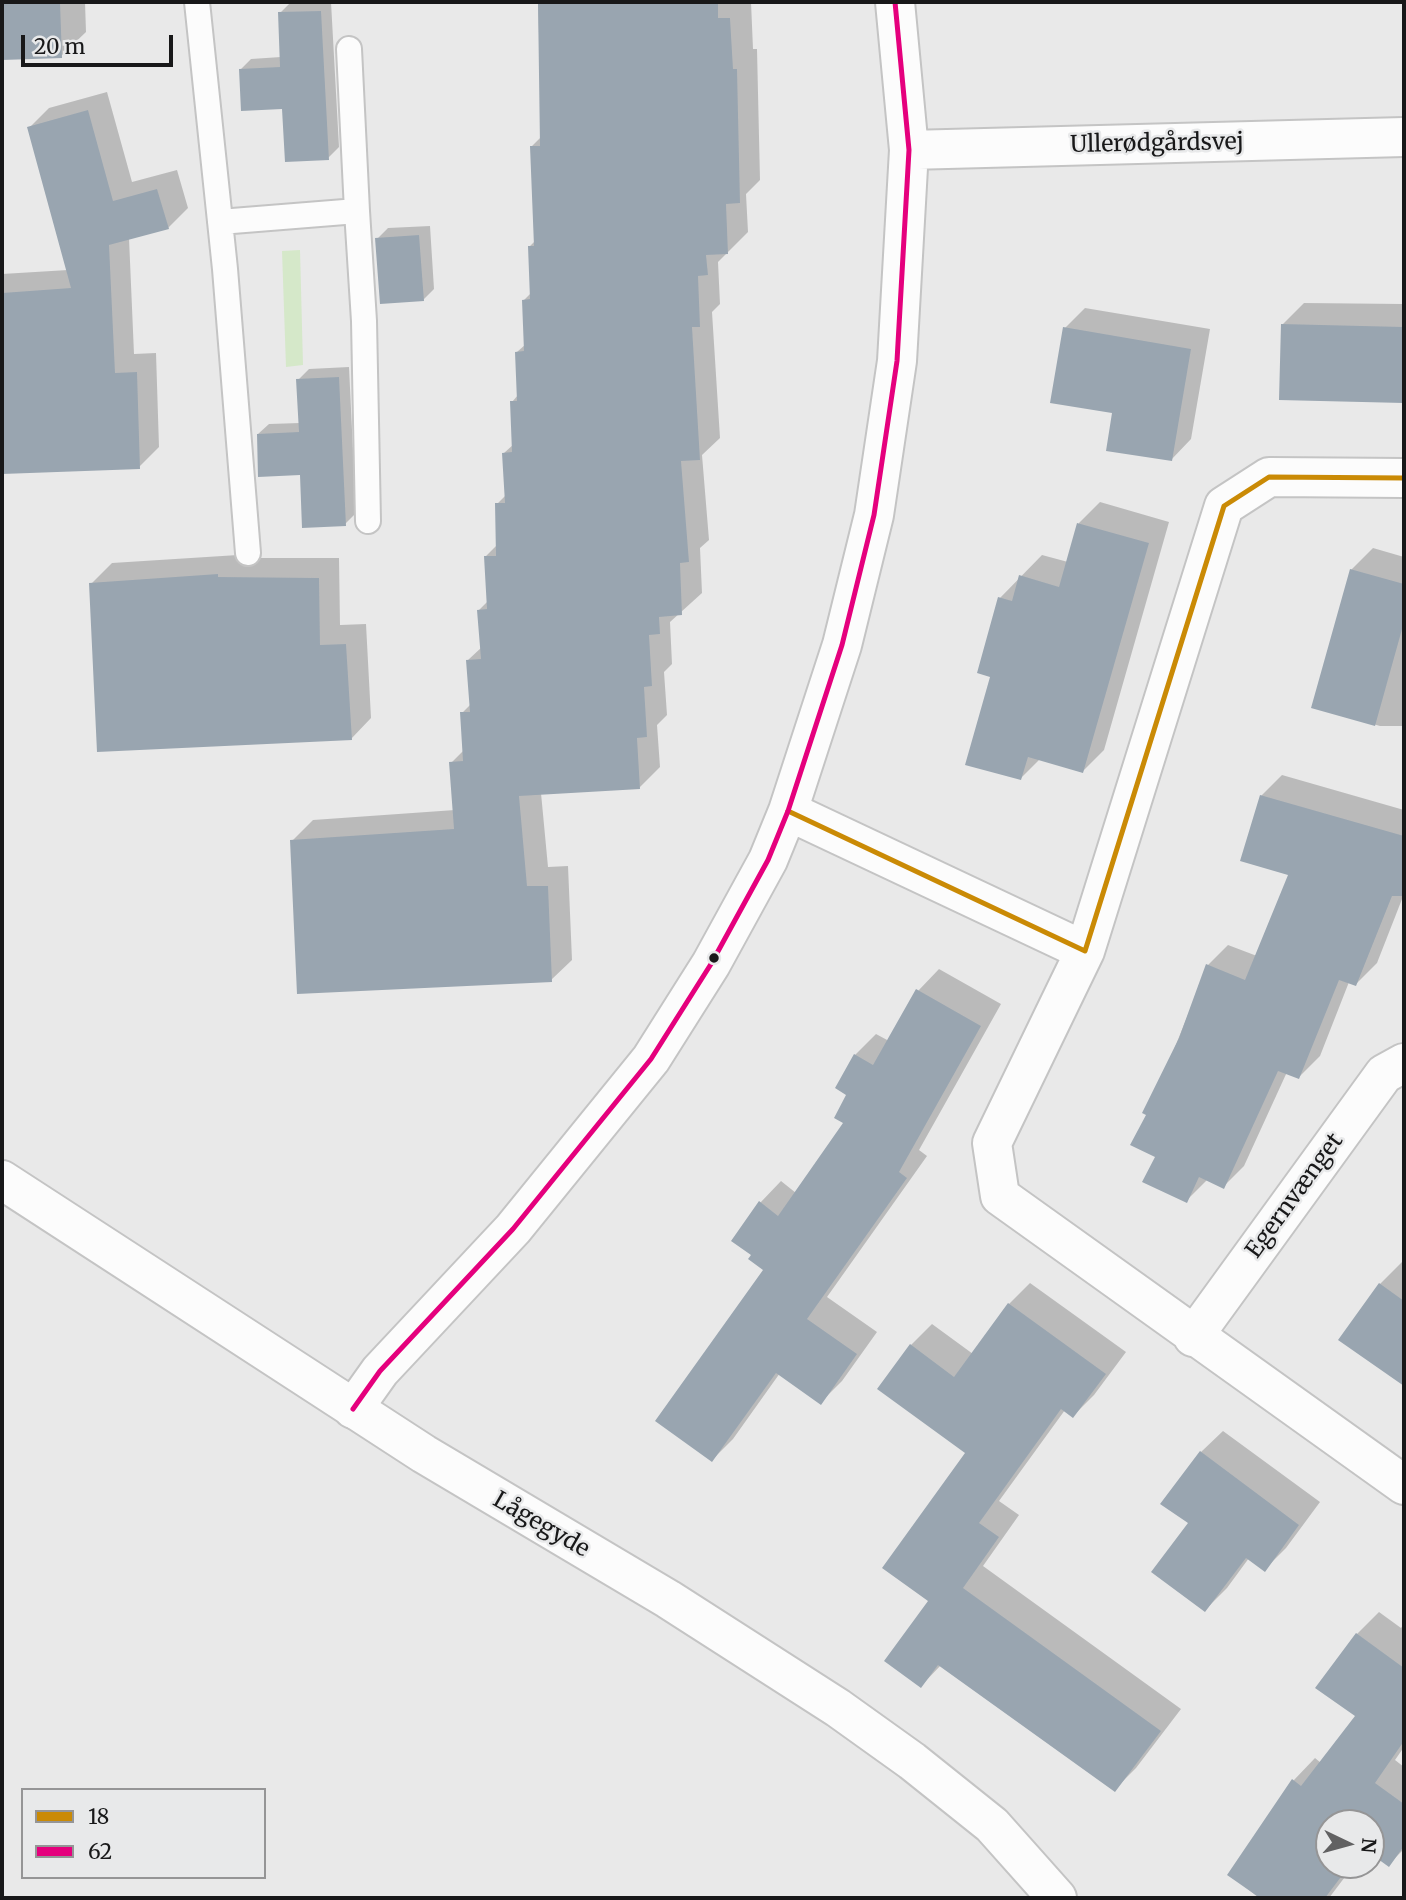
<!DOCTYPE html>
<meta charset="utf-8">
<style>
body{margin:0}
#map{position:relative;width:1406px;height:1900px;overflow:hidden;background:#e9e9e9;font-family:Merriweather,serif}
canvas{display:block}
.frame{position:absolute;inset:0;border:4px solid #181819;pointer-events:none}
.legend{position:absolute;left:21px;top:1788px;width:245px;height:91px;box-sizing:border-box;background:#e8e9ea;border:2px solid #959596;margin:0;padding:9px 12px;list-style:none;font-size:21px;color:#181819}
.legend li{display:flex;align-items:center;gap:14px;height:35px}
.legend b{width:35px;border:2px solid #959596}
.north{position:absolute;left:1315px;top:1809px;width:70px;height:70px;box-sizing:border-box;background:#e8e9ea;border:2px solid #959596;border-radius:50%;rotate:95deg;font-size:19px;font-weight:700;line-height:28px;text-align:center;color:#181819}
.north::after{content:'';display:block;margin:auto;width:24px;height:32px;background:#616162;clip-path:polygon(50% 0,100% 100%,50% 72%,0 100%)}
.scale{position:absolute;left:21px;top:35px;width:152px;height:32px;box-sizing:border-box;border:4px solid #181819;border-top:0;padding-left:9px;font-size:21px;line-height:24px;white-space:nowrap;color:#181819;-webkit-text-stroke:5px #e8e9ea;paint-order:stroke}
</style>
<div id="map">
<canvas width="1406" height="1900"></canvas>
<div class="frame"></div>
<ul class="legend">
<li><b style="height:9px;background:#ca8a05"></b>18</li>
<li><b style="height:9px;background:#e5007d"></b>62</li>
</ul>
<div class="north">N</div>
<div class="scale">20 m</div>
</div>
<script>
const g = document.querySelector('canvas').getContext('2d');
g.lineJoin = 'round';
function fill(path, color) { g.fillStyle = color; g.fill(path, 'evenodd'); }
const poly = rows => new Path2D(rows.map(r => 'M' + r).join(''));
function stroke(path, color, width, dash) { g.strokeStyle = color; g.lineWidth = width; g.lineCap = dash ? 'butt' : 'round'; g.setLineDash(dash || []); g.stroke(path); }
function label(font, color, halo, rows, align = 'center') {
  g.font = font + ' Merriweather,serif'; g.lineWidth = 5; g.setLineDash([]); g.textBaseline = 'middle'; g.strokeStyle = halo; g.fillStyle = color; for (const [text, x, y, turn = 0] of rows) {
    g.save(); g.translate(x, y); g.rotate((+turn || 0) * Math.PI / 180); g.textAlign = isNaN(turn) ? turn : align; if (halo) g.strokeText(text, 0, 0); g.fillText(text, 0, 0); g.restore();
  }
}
fill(poly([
 [300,250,303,365,286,367,282,251]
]), '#d5e8c9');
fill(poly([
 [2,2,85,2,86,32,61,56,2,36],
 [291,2,331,2,339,147,328,158,283,107,240,70,251,59,281,57,280,13],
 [538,2,751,2,753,49,757,49,760,180,746,194,748,232,718,262,720,304,712,312,720,438,702,455,709,540,700,548,702,593,670,622,672,664,664,672,667,715,657,725,660,767,639,788,541,793,548,867,568,866,572,960,551,980,292,841,313,820,455,810,451,763,464,750,462,713,471,704,468,660,482,647,479,610,488,601,486,556,497,545,497,504,506,495,504,453,514,444,512,402,518,395,517,352,526,344,524,300,531,293,529,247,536,240,531,147,542,136],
 [107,92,132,182,177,170,188,208,168,228,129,238,134,354,156,353,159,447,139,467,2,472,2,274,68,270,29,128,49,108],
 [430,226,434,289,423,300,377,239,388,228],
 [1304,303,1404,304,1404,400,1281,399,1282,325],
 [1085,308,1210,329,1191,439,1171,460,1114,412,1065,328],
 [349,367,356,513,345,524,301,473,258,434,269,424,300,423,298,380,309,369],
 [1100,502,1169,522,1104,750,1083,771,1040,759,1020,779,992,675,1000,598,1042,555,1068,562,1079,523],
 [1373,548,1404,557,1404,726,1380,726,1313,707,1351,570],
 [238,555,238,558,339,558,340,625,366,624,371,718,351,739,91,584,112,563],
 [1282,775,1404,810,1404,894,1377,963,1356,984,1349,982,1320,1056,1299,1077,1287,1072,1244,1166,1223,1187,1208,1179,1186,1201,1157,1156,1148,1114,1208,965,1228,945,1257,956,1290,873,1261,796],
 [939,969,1001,1004,919,1150,927,1156,827,1297,877,1332,842,1381,821,1402,780,1373,733,1439,712,1460,766,1269,753,1255,760,1203,781,1181,796,1193,846,1122,855,1055,876,1034,889,1041,918,991],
 [1402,1262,1404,1264,1404,1384,1341,1339,1380,1284],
 [1030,1283,1126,1352,1094,1395,1073,1416,1065,1410,999,1501,1019,1515,983,1566,1181,1709,1136,1768,1115,1789,941,1665,921,1686,930,1601,967,1452,911,1345,932,1324,973,1354,1009,1304],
 [1223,1431,1320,1502,1286,1548,1264,1570,1249,1558,1227,1588,1205,1610,1201,1452],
 [1379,1612,1401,1628,1404,1624,1404,1747,1395,1760,1404,1767,1404,1849,1388,1865,1371,1852,1371,1823,1329,1823,1329,1865,1354,1865,1329,1898,1259,1898,1229,1874,1294,1780,1315,1758,1321,1763,1357,1715,1317,1687,1357,1634]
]), '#0003');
fill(poly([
 [2,2,60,2,62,58,2,60],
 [538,2,718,2,718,18,730,18,733,69,737,69,740,203,726,204,728,254,706,255,708,275,698,276,700,327,692,327,700,460,681,461,689,562,680,563,682,615,659,617,660,634,649,635,652,686,644,687,647,737,637,738,640,789,519,796,527,886,548,886,552,982,297,994,290,840,454,829,449,762,463,761,460,712,470,712,466,660,481,659,477,610,487,609,484,556,496,556,495,503,505,503,502,453,512,452,510,401,517,401,515,352,524,351,522,300,530,299,528,246,534,246,530,146,540,146],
 [321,11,329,160,285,162,282,109,241,111,239,69,280,67,278,12],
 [88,110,113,201,157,189,169,229,109,245,115,373,137,372,140,469,2,474,2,293,71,288,27,127],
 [419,235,424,301,380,304,375,238],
 [1281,324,1404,327,1404,403,1279,400],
 [1063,327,1191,349,1172,461,1106,451,1112,413,1050,403],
 [339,377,346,526,302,528,300,475,258,477,257,434,299,432,296,379],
 [1077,523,1149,543,1083,773,1028,757,1021,780,965,765,990,677,977,673,998,597,1012,601,1019,575,1059,587],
 [1350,569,1404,584,1404,622,1375,726,1311,708],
 [218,574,218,577,319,578,320,645,346,644,352,740,97,752,89,583],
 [1260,795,1404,836,1404,896,1392,896,1356,986,1339,980,1299,1079,1278,1071,1224,1189,1199,1177,1187,1203,1142,1182,1155,1157,1130,1145,1146,1115,1142,1113,1179,1038,1206,964,1245,980,1288,875,1240,861],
 [916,989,981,1026,899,1172,907,1178,807,1319,857,1354,821,1405,776,1373,712,1462,655,1421,763,1270,748,1259,751,1255,731,1241,759,1201,778,1216,843,1123,834,1118,846,1095,835,1088,854,1054,873,1065],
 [1379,1283,1404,1301,1404,1386,1338,1340],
 [1008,1303,1106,1374,1073,1418,1061,1409,979,1523,999,1537,963,1588,1161,1731,1115,1792,938,1665,921,1688,884,1661,928,1601,882,1568,965,1453,877,1389,910,1344,954,1377],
 [1200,1451,1299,1525,1265,1572,1246,1558,1205,1612,1151,1572,1188,1523,1160,1504],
 [1356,1633,1404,1668,1404,1741,1375,1783,1404,1804,1404,1846,1389,1867,1371,1854,1371,1823,1329,1823,1329,1865,1350,1865,1325,1898,1260,1898,1227,1875,1292,1779,1301,1786,1355,1716,1315,1688]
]), '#99a5b0');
const service = poly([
 [197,2,225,269,248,553],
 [357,211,364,321,368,521],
 [220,222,357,211,349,49]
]);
const minor = poly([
 [909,150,1404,137],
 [788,811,1085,951,1224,506,1269,477,1404,478],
 [1085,951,992,1143,1000,1196,1404,1485],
 [1193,1337,1384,1074,1404,1063],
 [353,1409,380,1371,513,1229,651,1059,711,964,768,860,788,811,842,645,874,515,897,361,909,150,895,2]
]);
const tertiary = poly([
 [2,1180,424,1454,668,1599,838,1708,912,1761,992,1825,1057,1898]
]);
stroke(service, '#c4c4c4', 28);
stroke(minor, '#c4c4c4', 42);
stroke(tertiary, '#c4c4c4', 42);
stroke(service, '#fcfcfc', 24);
stroke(minor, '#fcfcfc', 38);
stroke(tertiary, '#fcfcfc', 38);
stroke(poly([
 [788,811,1085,951,1224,506,1269,477,1404,478]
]), '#ca8a05', 5);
stroke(poly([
 [353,1409,380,1371,513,1229,651,1059,711,964,768,860,788,811,842,645,874,515,897,361,909,150,895,2]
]), '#e5007d', 5);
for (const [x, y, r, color] of [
 [714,958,6,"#181819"]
]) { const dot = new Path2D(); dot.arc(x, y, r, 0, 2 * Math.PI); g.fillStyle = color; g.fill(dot); stroke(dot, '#e8e9ea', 2.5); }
label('23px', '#181819', '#e8e9ea', [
 ["Ullerødgårdsvej",1157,144,-1],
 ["Egernvænget",1295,1196,-54],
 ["Lågegyde",541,1525,30]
]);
</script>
